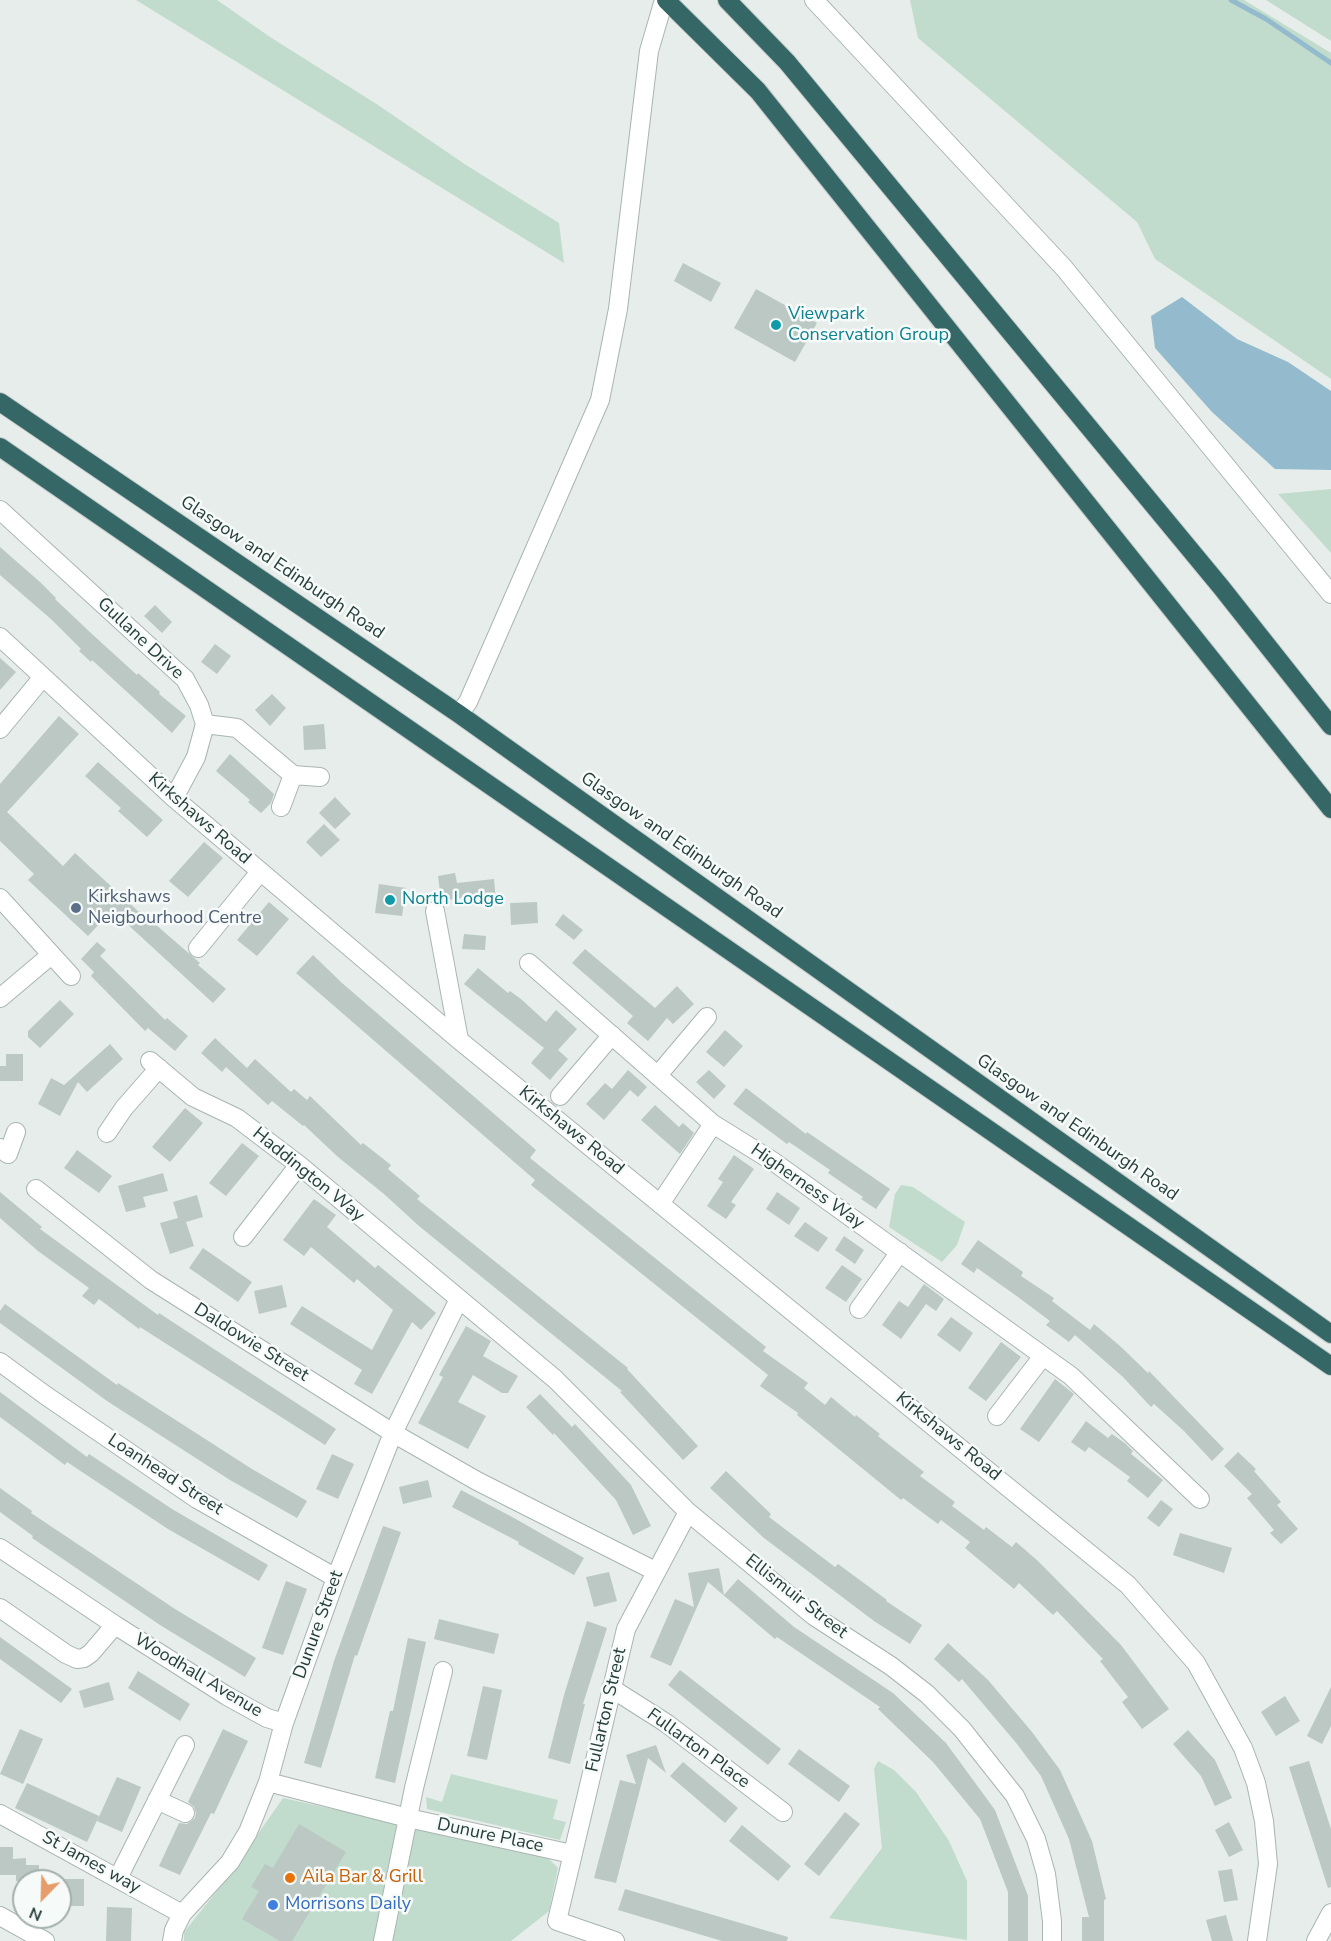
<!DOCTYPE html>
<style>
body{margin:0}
#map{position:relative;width:1331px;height:1941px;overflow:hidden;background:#e6edeb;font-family:"Nunito Sans",sans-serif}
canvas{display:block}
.north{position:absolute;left:12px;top:1869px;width:60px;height:60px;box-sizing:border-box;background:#f6faf8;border:2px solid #a3afac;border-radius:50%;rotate:203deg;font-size:16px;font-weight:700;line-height:24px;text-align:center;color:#263e3b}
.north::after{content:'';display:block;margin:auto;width:21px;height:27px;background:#e69c6b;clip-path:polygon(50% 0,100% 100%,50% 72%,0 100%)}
</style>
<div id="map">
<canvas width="1331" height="1941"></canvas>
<div class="north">N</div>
</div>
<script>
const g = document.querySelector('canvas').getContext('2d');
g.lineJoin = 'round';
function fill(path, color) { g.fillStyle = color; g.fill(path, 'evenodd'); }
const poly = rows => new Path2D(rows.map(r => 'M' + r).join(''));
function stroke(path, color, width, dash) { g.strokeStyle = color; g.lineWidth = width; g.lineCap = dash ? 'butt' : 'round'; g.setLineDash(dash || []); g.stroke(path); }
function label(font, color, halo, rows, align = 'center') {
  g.font = font + ' "Nunito Sans",sans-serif'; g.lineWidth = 5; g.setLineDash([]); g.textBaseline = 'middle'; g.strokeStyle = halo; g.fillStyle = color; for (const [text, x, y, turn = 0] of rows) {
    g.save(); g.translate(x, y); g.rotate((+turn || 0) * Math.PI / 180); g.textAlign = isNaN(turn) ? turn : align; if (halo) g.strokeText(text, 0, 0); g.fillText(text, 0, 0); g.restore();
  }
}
fill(poly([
 [136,0,217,0,270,37,378,105,466,165,559,223,564,263],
 [910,0,1244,0,1331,53,1331,379,1155,259,1137,222,918,38],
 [1266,0,1331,0,1331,41],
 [1331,489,1331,553,1278,494],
 [901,1185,913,1187,965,1222,957,1245,942,1262,889,1227,895,1194],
 [878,1761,894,1770,916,1792,949,1841,967,1881,967,1940,829,1918,882,1848,874,1769],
 [451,1774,558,1800,553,1819,566,1822,560,1840,427,1809,426,1797,442,1802],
 [283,1798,546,1856,558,1868,549,1911,511,1941,184,1941,184,1932,228,1877]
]), '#c1dccc');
fill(poly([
 [1182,297,1237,339,1288,362,1331,391,1331,470,1275,469,1212,412,1155,348,1151,316]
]), '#93bbcd');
stroke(poly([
 [1231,0,1266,19,1331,63]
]), '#93bbcd', 5);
fill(poly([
 [683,263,721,283,711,302,674,281],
 [756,289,817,323,795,362,734,328],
 [0,547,40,582,56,598,55,599,93,635,137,675,138,673,160,692,159,694,186,716,172,733,92,660,91,662,79,651,81,649,52,620,0,575],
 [155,605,172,622,162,633,144,616],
 [215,644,231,656,217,674,201,662],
 [0,658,16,672,0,690],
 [272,694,286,708,270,726,255,710],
 [59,716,79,734,7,812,63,866,75,853,139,912,140,911,200,963,198,965,226,989,213,1003,112,910,88,936,28,880,34,874,0,841,0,784],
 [324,724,326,749,304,750,303,726],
 [230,754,274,794,271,803,261,813,248,802,250,800,216,771],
 [98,762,163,820,147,837,118,811,121,808,85,776],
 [335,797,351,814,335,829,319,813],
 [324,824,340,840,321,857,306,842],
 [204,842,223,858,188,897,169,881],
 [455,873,457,883,494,879,496,902,469,905,468,897,441,901,438,876],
 [379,884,406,888,402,916,375,913],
 [269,902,289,919,257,956,237,940],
 [537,902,538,923,511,925,510,903],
 [563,914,583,930,574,940,555,925],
 [464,934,486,936,485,950,462,949],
 [97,942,106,950,100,956,165,1020,167,1018,188,1036,175,1051,148,1028,145,1031,91,976,94,972,81,959],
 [585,949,655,1008,677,986,694,1004,673,1024,667,1018,648,1041,627,1023,633,1016,572,963],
 [313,955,342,983,536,1150,530,1158,766,1347,763,1351,808,1383,804,1388,825,1405,831,1397,855,1417,856,1415,880,1434,878,1436,924,1472,920,1476,955,1502,952,1506,984,1530,986,1527,1012,1547,1016,1542,1038,1561,1121,1645,1169,1709,1142,1729,1122,1702,1128,1697,1100,1661,1103,1659,1057,1611,1053,1615,1019,1583,1014,1589,965,1548,970,1542,941,1520,938,1524,903,1498,901,1500,797,1415,798,1413,760,1386,768,1375,531,1185,535,1180,296,973],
 [478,968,508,993,510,991,521,999,546,1022,556,1010,577,1029,558,1050,568,1059,550,1080,531,1063,544,1048,464,984],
 [60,1000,74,1014,40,1048,28,1037,28,1031],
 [725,1030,743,1046,724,1067,706,1052],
 [215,1038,247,1068,255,1059,291,1092,294,1089,307,1100,310,1096,361,1145,363,1143,391,1165,388,1169,420,1196,417,1199,628,1368,627,1369,698,1446,683,1460,620,1392,622,1391,419,1226,384,1194,338,1157,304,1125,303,1126,272,1101,268,1105,226,1067,222,1072,201,1053],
 [110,1044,123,1059,87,1092,78,1082,60,1116,38,1104,51,1078,64,1085],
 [6,1054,23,1054,23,1081,0,1081,0,1066,6,1066],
 [628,1070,647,1087,638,1097,630,1090,604,1120,586,1104,605,1083,612,1089],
 [709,1070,726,1086,714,1099,696,1082],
 [746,1088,806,1134,807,1132,890,1189,876,1209,861,1199,863,1197,828,1173,830,1170,789,1142,787,1144,733,1104],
 [655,1105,679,1127,683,1123,694,1133,680,1154,641,1120],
 [185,1108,203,1123,170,1162,152,1147],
 [242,1143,259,1156,226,1196,209,1183],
 [77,1150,112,1176,99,1193,64,1168],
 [734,1155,754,1169,731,1202,736,1205,726,1219,707,1206,723,1182,718,1179],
 [163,1173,168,1191,143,1197,146,1207,126,1212,118,1186],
 [0,1192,42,1227,40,1229,158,1315,159,1313,336,1429,325,1445,140,1327,139,1329,99,1299,94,1305,82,1296,89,1288,38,1251,0,1218],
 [777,1192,800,1208,789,1225,766,1209],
 [197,1195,203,1217,186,1222,194,1246,170,1254,160,1223,178,1218,173,1202],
 [314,1199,336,1215,327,1227,375,1268,378,1265,436,1313,421,1330,412,1322,372,1394,354,1384,362,1370,290,1324,302,1306,372,1350,393,1310,357,1279,354,1283,311,1247,304,1256,283,1240],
 [805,1222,828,1238,818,1252,794,1236],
 [844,1236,864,1250,855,1264,835,1250],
 [978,1240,1023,1272,1021,1276,1054,1298,1052,1301,1090,1330,1094,1324,1120,1346,1148,1373,1149,1371,1224,1449,1212,1461,1184,1431,1154,1404,1151,1407,1123,1377,1075,1335,1069,1342,1046,1325,1050,1321,1018,1297,977,1268,974,1273,961,1264],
 [203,1248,252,1282,238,1302,189,1268],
 [842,1265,862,1279,846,1302,825,1288],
 [924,1284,944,1299,936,1311,926,1304,901,1339,882,1325,899,1301,908,1307],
 [282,1285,287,1307,259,1314,254,1291],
 [5,1304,117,1385,118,1383,252,1469,307,1501,297,1518,230,1480,107,1401,0,1323,0,1311],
 [951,1317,973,1333,960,1352,937,1335],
 [466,1326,491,1341,483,1356,518,1376,508,1393,502,1393,473,1375,458,1402,486,1416,468,1449,418,1423,443,1377,439,1375],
 [1001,1342,1021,1357,986,1401,968,1388],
 [1055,1379,1074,1394,1039,1442,1020,1429],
 [0,1392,87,1457,89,1454,172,1509,268,1565,259,1581,168,1529,67,1462,65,1465,0,1417],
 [540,1394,572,1427,575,1424,631,1485,651,1526,633,1535,616,1500,554,1433,553,1435,526,1407],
 [1086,1421,1108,1438,1112,1434,1126,1444,1133,1451,1131,1454,1163,1480,1148,1498,1127,1481,1130,1477,1089,1447,1085,1452,1071,1442],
 [1238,1452,1256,1469,1254,1471,1281,1502,1277,1505,1298,1529,1281,1544,1270,1533,1274,1530,1247,1498,1252,1494,1224,1466],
 [332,1454,354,1464,338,1499,316,1489],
 [726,1471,771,1514,769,1517,835,1567,838,1564,887,1600,886,1601,922,1625,910,1644,874,1621,764,1538,710,1488],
 [428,1480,432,1497,403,1504,399,1487],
 [0,1488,32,1511,31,1513,175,1609,256,1658,245,1677,160,1625,32,1538,33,1536,0,1512],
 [461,1490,514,1518,584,1558,574,1575,518,1544,519,1542,452,1507],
 [1161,1500,1173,1509,1159,1527,1147,1518],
 [383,1526,401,1532,357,1656,355,1655,321,1768,304,1763,334,1661],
 [1180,1533,1232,1548,1224,1573,1173,1555],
 [719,1568,724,1595,738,1579,794,1627,893,1693,946,1743,995,1810,1028,1896,1028,1941,1008,1941,1008,1892,980,1819,933,1762,878,1709,880,1707,777,1637,775,1639,708,1582,671,1666,650,1657,675,1599,694,1607,688,1573],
 [609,1572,617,1601,594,1607,586,1577],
 [286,1581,307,1589,283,1655,262,1648],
 [439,1619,499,1634,494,1654,434,1639],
 [587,1621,607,1628,583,1704,585,1704,570,1764,548,1758,564,1695],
 [0,1637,72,1689,61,1703,0,1659],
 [408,1638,426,1642,395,1783,375,1778,390,1711,393,1711],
 [948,1643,988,1680,1032,1732,1060,1770,1092,1841,1106,1899,1104,1900,1104,1941,1082,1941,1082,1917,1089,1917,1069,1839,1041,1776,1017,1744,962,1679,959,1682,934,1659],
 [680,1670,781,1749,768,1765,668,1685],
 [138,1671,190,1704,180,1721,128,1688],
 [109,1682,114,1700,84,1708,79,1691],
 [483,1686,502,1690,487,1760,467,1756],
 [1331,1687,1331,1726,1322,1744,1307,1736],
 [1285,1696,1300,1721,1276,1736,1261,1712],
 [20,1729,43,1739,23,1784,0,1774],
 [223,1729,248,1741,214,1814,211,1813,180,1875,159,1866,179,1823,187,1824,195,1818,196,1813,194,1807,188,1802],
 [1188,1730,1215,1760,1232,1798,1215,1806,1201,1776,1173,1744],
 [656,1745,666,1773,648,1758,616,1883,594,1878,620,1780,636,1784,626,1755],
 [799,1749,850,1786,839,1802,788,1764],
 [1309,1761,1331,1829,1331,1887,1328,1888,1289,1767],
 [683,1762,738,1808,725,1823,670,1776],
 [117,1777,141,1787,122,1832,97,1821],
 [27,1783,99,1816,87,1842,15,1808],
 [845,1812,860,1824,819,1876,804,1864],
 [1229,1822,1243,1850,1229,1857,1215,1830],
 [299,1824,346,1852,292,1941,280,1941,242,1919,259,1891,251,1887,265,1864,273,1868],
 [742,1825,791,1866,778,1881,729,1841],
 [0,1847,13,1847,13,1859,26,1858,26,1865,39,1865,39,1881,16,1881,16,1875,0,1875],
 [1232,1869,1238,1900,1224,1902,1218,1871],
 [60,1879,84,1879,84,1906,60,1906],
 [625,1889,788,1937,787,1941,722,1941,618,1910],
 [107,1907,132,1908,131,1941,106,1941],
 [1226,1915,1233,1941,1212,1941,1206,1920]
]), '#bbc8c4');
const minor = poly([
 [814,0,1064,268,1331,594],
 [0,510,185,679,199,705,205,724,196,757,174,798],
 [0,637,174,798,459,1040,1128,1585,1196,1663,1243,1748,1256,1783,1264,1821,1268,1864,1257,1941],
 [459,714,468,702,600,400,618,309,649,51,664,0],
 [205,724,237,728,293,775,281,807],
 [0,729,43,677],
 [293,775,320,777],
 [0,898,71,976],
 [435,911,459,1040],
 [198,948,260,872],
 [529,963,713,1124,660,1204],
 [0,998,51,955],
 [150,1061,193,1097,237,1118,299,1165,555,1379,688,1512,814,1616,891,1666,927,1694,962,1729,1015,1796,1036,1839,1046,1874,1052,1921,1052,1941],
 [658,1075,707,1017],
 [560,1096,612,1035],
 [713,1124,774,1162,1071,1376,1200,1499],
 [107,1133,124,1108,159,1068],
 [0,1148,8,1154,16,1132],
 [36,1189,151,1280,393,1433,477,1481,655,1571],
 [243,1237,299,1165],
 [859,1309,900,1252],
 [0,1362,45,1395,197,1499,336,1578],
 [997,1416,1043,1356],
 [0,1548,115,1625,227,1696,267,1718,284,1723],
 [0,1608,66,1654,77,1659,84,1658,91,1653,115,1625],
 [611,1688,666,1723,783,1812],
 [268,1782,408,1818,572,1854],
 [157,1800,185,1813],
 [0,1814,182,1914],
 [118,1878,185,1745],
 [0,1916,45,1941],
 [172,1941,174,1930,182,1914,230,1862,248,1832,268,1782,284,1723,336,1578,393,1433,459,1299],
 [383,1941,414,1788,443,1671],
 [615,1941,557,1921,626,1629,688,1512],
 [1316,1941,1331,1913]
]);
const highway = poly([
 [666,0,758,91,1331,809],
 [727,0,787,62,1221,587,1331,726],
 [0,402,459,714,1331,1334],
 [0,447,1331,1366]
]);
stroke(minor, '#a9b5b3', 20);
stroke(highway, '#c2c9c8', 20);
stroke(minor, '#fff', 18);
stroke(highway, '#346765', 18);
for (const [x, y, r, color] of [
 [776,325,6,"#0f9aa8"],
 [390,900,6,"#0f9aa8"],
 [76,908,6,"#5c6f8a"],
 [290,1878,6,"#e8710a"],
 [273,1905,6,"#3f7fe0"]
]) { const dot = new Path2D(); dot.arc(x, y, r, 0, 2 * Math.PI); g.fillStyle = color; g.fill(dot); stroke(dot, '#f6faf8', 2); }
label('18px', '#0d838f', '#f6faf8', [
 ["Viewpark",788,315],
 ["Conservation Group",788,336],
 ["North Lodge",402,900]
], 'left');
label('18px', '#263e3b', '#f6faf8', [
 ["Glasgow and Edinburgh Road",282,568,34],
 ["Gullane Drive",140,639,43],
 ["Kirkshaws Road",199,819,41],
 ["Glasgow and Edinburgh Road",681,846,35],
 ["Glasgow and Edinburgh Road",1077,1128,35],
 ["Kirkshaws Road",571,1131,39],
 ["Haddington Way",308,1175,39],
 ["Higherness Way",807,1187,35],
 ["Daldowie Street",251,1343,32],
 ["Kirkshaws Road",948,1437,39],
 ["Loanhead Street",165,1475,33],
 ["Ellismuir Street",796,1597,38],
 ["Dunure Street",319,1625,-70],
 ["Woodhall Avenue",198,1676,31],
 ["Fullarton Street",607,1710,-77],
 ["Fullarton Place",698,1749,36],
 ["Dunure Place",490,1836,12],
 ["St James way",91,1863,29]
]);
label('18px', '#4e5e75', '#f6faf8', [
 ["Kirkshaws",88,898],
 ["Neigbourhood Centre",88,919]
], 'left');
label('18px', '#c56008', '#f6faf8', [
 ["Aila Bar & Grill",302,1878]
], 'left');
label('18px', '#366cbe', '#f6faf8', [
 ["Morrisons Daily",285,1905]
], 'left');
</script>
